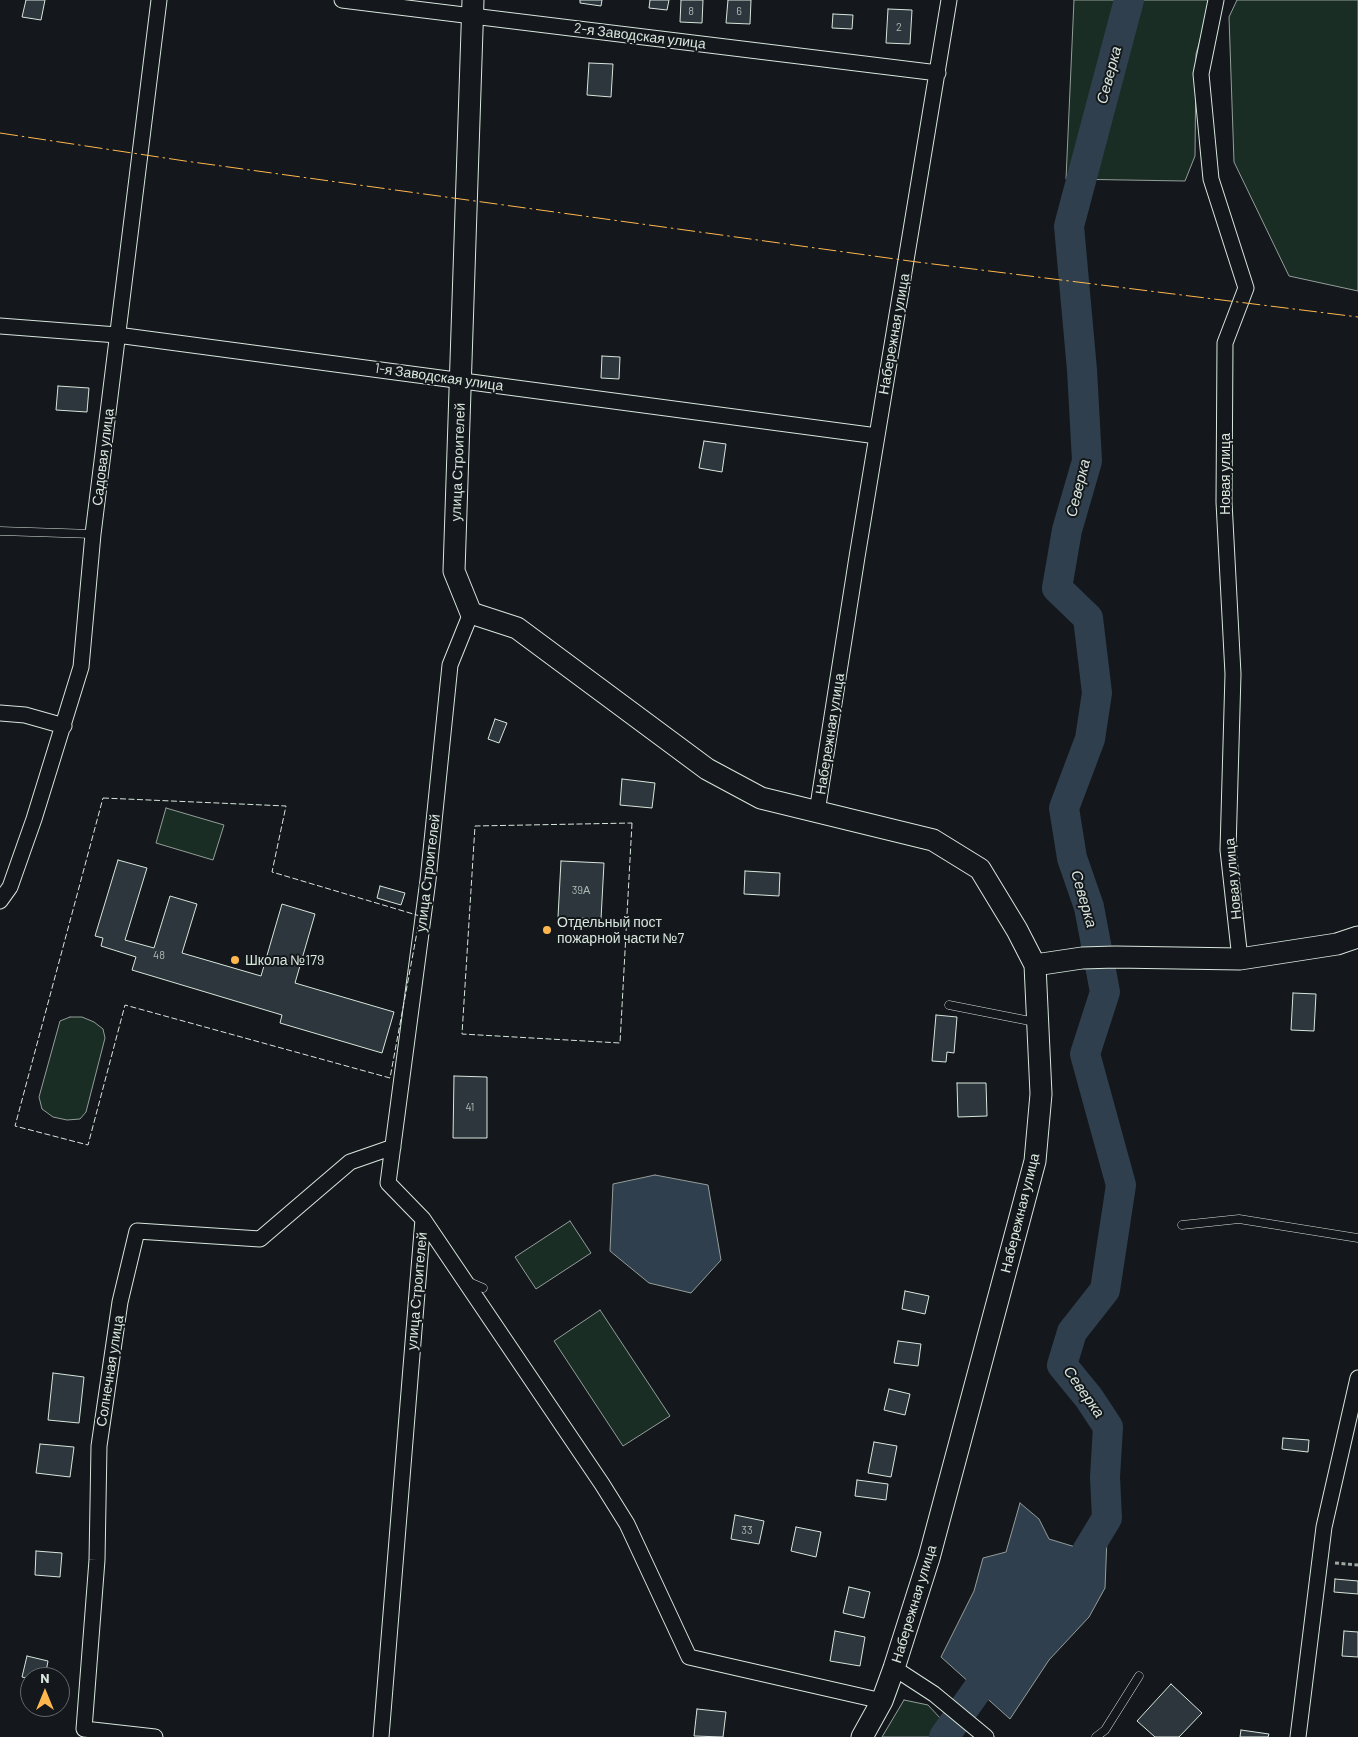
<!DOCTYPE html>
<meta charset="utf-8">
<style>
body{margin:0}
#map{position:relative;width:1358px;height:1737px;overflow:hidden;background:#14181c;font-family:Barlow,sans-serif}
canvas{display:block}
.north{position:absolute;left:20px;top:1667px;width:50px;height:50px;box-sizing:border-box;background:#14181c;border:1px solid #626a69;border-radius:50%;rotate:0deg;font-size:14px;font-weight:700;line-height:20px;text-align:center;color:#d8e6dc}
.north::after{content:'';display:block;margin:auto;width:18px;height:22px;background:#ffb74d;clip-path:polygon(50% 0,100% 100%,50% 72%,0 100%)}
</style>
<div id="map">
<canvas width="1358" height="1737"></canvas>
<div class="north">N</div>
</div>
<script>
const g = document.querySelector('canvas').getContext('2d');
g.lineJoin = 'round';
function fill(path, color) { g.fillStyle = color; g.fill(path, 'evenodd'); }
const poly = rows => new Path2D(rows.map(r => 'M' + r).join(''));
function stroke(path, color, width, dash) { g.strokeStyle = color; g.lineWidth = width; g.lineCap = dash ? 'butt' : 'round'; g.setLineDash(dash || []); g.stroke(path); }
function label(font, color, halo, rows, align = 'center') {
  g.font = font + ' Barlow,sans-serif'; g.lineWidth = 4; g.setLineDash([]); g.textBaseline = 'middle'; g.strokeStyle = halo; g.fillStyle = color; for (const [text, x, y, turn = 0] of rows) {
    g.save(); g.translate(x, y); g.rotate((+turn || 0) * Math.PI / 180); g.textAlign = isNaN(turn) ? turn : align; if (halo) g.strokeText(text, 0, 0); g.fillText(text, 0, 0); g.restore();
  }
}
const green = poly([
 [1074,0,1212,0,1196,54,1195,156,1185,181,1066,179,1074,0],
 [1237,0,1358,0,1358,291,1289,276,1234,162,1229,17,1237,0],
 [166,808,224,825,213,860,156,843,166,808],
 [70,1017,82,1017,94,1022,103,1029,105,1038,86,1112,80,1119,67,1120,53,1117,42,1109,39,1097,60,1021,70,1017],
 [570,1221,591,1253,536,1289,515,1257,570,1221],
 [600,1310,670,1416,623,1446,554,1341,600,1310],
 [904,1700,928,1705,941,1719,930,1737,882,1737,904,1700]
]);
fill(green, '#1a2d24');
stroke(green, '#939e99', 1);
const water = poly([
 [655,1175,708,1185,721,1260,691,1293,649,1283,610,1251,613,1184,655,1175],
 [1020,1503,1039,1519,1049,1539,1082,1549,1108,1513,1105,1588,1089,1617,1049,1660,1010,1719,941,1657,974,1591,983,1558,1006,1552,1020,1503]
]);
fill(water, '#2f3f4d');
stroke(water, '#939e99', 1);
stroke(poly([
 [1087,1551,1107,1518,1105,1477,1108,1427,1089,1398,1062,1365,1072,1332,1105,1290,1121,1185,1085,1054,1105,992,1089,907,1072,858,1064,808,1090,739,1097,693,1088,618,1057,588,1067,530,1087,461,1082,370,1069,226,1129,0],
 [944,1737,982,1683,1005,1659]
]), '#2f3f4d', 30);
const building = poly([
 [26,0,45,0,41,20,22,17,26,0],
 [580,0,602,0,601,6,580,3,580,0],
 [650,0,669,0,667,10,649,8,650,0],
 [681,0,703,0,702,23,680,22,681,0],
 [728,0,751,0,750,24,726,23,728,0],
 [888,9,912,10,910,44,886,43,888,9],
 [833,14,853,15,852,29,832,28,833,14],
 [589,63,613,64,611,97,587,95,589,63],
 [602,356,620,357,619,379,601,378,602,356],
 [58,386,89,388,87,412,56,410,58,386],
 [704,441,726,444,722,472,699,468,704,441],
 [495,719,507,723,499,743,488,739,495,719],
 [622,779,655,783,652,808,620,805,622,779],
 [118,860,147,868,125,940,154,948,170,896,197,904,182,953,261,976,282,904,315,914,295,983,394,1012,382,1053,280,1023,282,1015,132,970,136,957,101,946,103,938,95,936,118,860],
 [561,861,604,863,601,919,558,917,561,861],
 [745,871,780,873,779,896,744,894,745,871],
 [380,886,405,893,401,905,377,898,380,886],
 [1293,993,1316,994,1314,1031,1291,1030,1293,993],
 [936,1015,957,1017,954,1053,947,1052,946,1062,932,1061,936,1015],
 [454,1076,487,1077,487,1138,453,1138,454,1076],
 [957,1083,986,1083,987,1116,958,1117,957,1083],
 [905,1291,929,1296,925,1314,902,1309,905,1291],
 [898,1341,921,1344,918,1366,894,1363,898,1341],
 [53,1373,84,1377,79,1423,48,1420,53,1373],
 [889,1389,910,1394,905,1415,884,1410,889,1389],
 [1283,1438,1309,1440,1308,1452,1282,1449,1283,1438],
 [874,1442,897,1446,891,1477,868,1473,874,1442],
 [40,1444,74,1447,70,1477,36,1473,40,1444],
 [857,1480,888,1484,886,1500,855,1496,857,1480],
 [735,1515,764,1521,759,1544,731,1539,735,1515],
 [796,1527,821,1532,816,1557,791,1551,796,1527],
 [36,1551,62,1553,60,1577,35,1575,36,1551],
 [1335,1579,1358,1581,1358,1594,1334,1592,1335,1579],
 [849,1587,870,1592,864,1618,843,1613,849,1587],
 [835,1631,865,1637,860,1666,830,1661,835,1631],
 [1344,1631,1358,1632,1358,1657,1342,1656,1344,1631],
 [27,1656,48,1661,45,1677,30,1677,30,1679,22,1677,27,1656],
 [1171,1684,1202,1713,1179,1737,1155,1737,1137,1721,1171,1684],
 [697,1709,726,1712,723,1737,694,1736,697,1709],
 [1241,1730,1269,1734,1268,1737,1240,1737,1241,1730]
]);
fill(building, '#2c363c');
stroke(building, '#d8e6dc', 1);
const lane = poly([
 [0,531,93,534],
 [949,1005,1035,1022],
 [1182,1225,1239,1219,1358,1238],
 [469,1282,483,1288],
 [1096,1737,1105,1730,1139,1676]
]);
const street = poly([
 [342,0,938,73],
 [1216,0,1201,74,1211,179,1246,288,1225,343,1224,502,1233,674,1228,850,1240,959],
 [0,326,117,335,877,436],
 [471,613,450,665,428,880,388,1183,423,1219,602,1484,627,1524,689,1657,882,1701],
 [0,713,25,715,64,726],
 [817,812,857,557,949,0],
 [0,901,10,887,34,819,81,667,93,534,159,0],
 [894,1668,934,1694,986,1737],
 [155,1737,84,1729,97,1560,99,1446,120,1302,137,1231,260,1239,350,1162,393,1147],
 [381,1737,423,1219],
 [1298,1737,1324,1527,1358,1378]
]);
const secondary = poly([
 [473,0,454,571,471,613,517,628,707,769,761,798,933,840,980,869,1017,930,1035,965,1041,1094,1035,1161,929,1558,894,1668,882,1701,862,1737],
 [1035,965,1082,958,1115,957,1240,959,1337,944,1358,937]
]);
stroke(lane, '#d8e6dc', 9);
stroke(street, '#d8e6dc', 17);
stroke(secondary, '#d8e6dc', 23);
stroke(poly([
 [1335,1563,1358,1565]
]), '#9da8a2', 3, [4, 2.5]);
stroke(lane, '#14181c', 8);
stroke(street, '#14181c', 15);
stroke(secondary, '#14181c', 21);
stroke(poly([
 [103,798,286,806,272,872,420,916,390,1078,125,1005,88,1145,15,1126,103,798],
 [632,823,620,1043,462,1034,475,826,632,823]
]), '#d8e6dc', 1, [6, 2.5]);
stroke(poly([
 [0,133,185,161,917,262,1358,317]
]), '#ffb74d', 1, [18, 4, 2.5, 4]);
for (const [x, y, r, color] of [
 [547,930,5,"#ffb74d"],
 [235,960,5,"#ffb74d"]
]) { const dot = new Path2D(); dot.arc(x, y, r, 0, 2 * Math.PI); g.fillStyle = color; g.fill(dot); stroke(dot, '#14181c', 2); }
label('11px', '#adbab4', null, [
 ["8",691,11],
 ["6",739,11],
 ["2",899,27],
 ["39А",581,890],
 ["48",159,955],
 ["41",470,1107],
 ["33",747,1530]
]);
label('14px', '#d8e6dc', '#14181c', [
 ["2-я Заводская улица",640,36,7],
 ["Набережная улица",894,334,-80],
 ["1-я Заводская улица",439,377,8],
 ["Садовая улица",103,457,-83],
 ["улица Строителей",458,462,-88],
 ["Новая улица",1225,474,-90],
 ["Набережная улица",830,734,-81],
 ["улица Строителей",428,873,-83],
 ["Новая улица",1233,879,-95],
 ["Набережная улица",1020,1213,-76],
 ["улица Строителей",417,1291,-85],
 ["Солнечная улица",110,1371,-81],
 ["Набережная улица",914,1604,-73]
]);
label('14px', '#d8e6dc', '#14181c', [
 ["Отдельный пост",557,922],
 ["пожарной части №7",557,938],
 ["Школа №179",245,960]
], 'left');
label('italic 15px', '#d8e6dc', '#14181c', [
 ["Северка",1109,75,-75],
 ["Северка",1078,488,-76],
 ["Северка",1084,899,74],
 ["Северка",1084,1392,55]
]);
</script>
